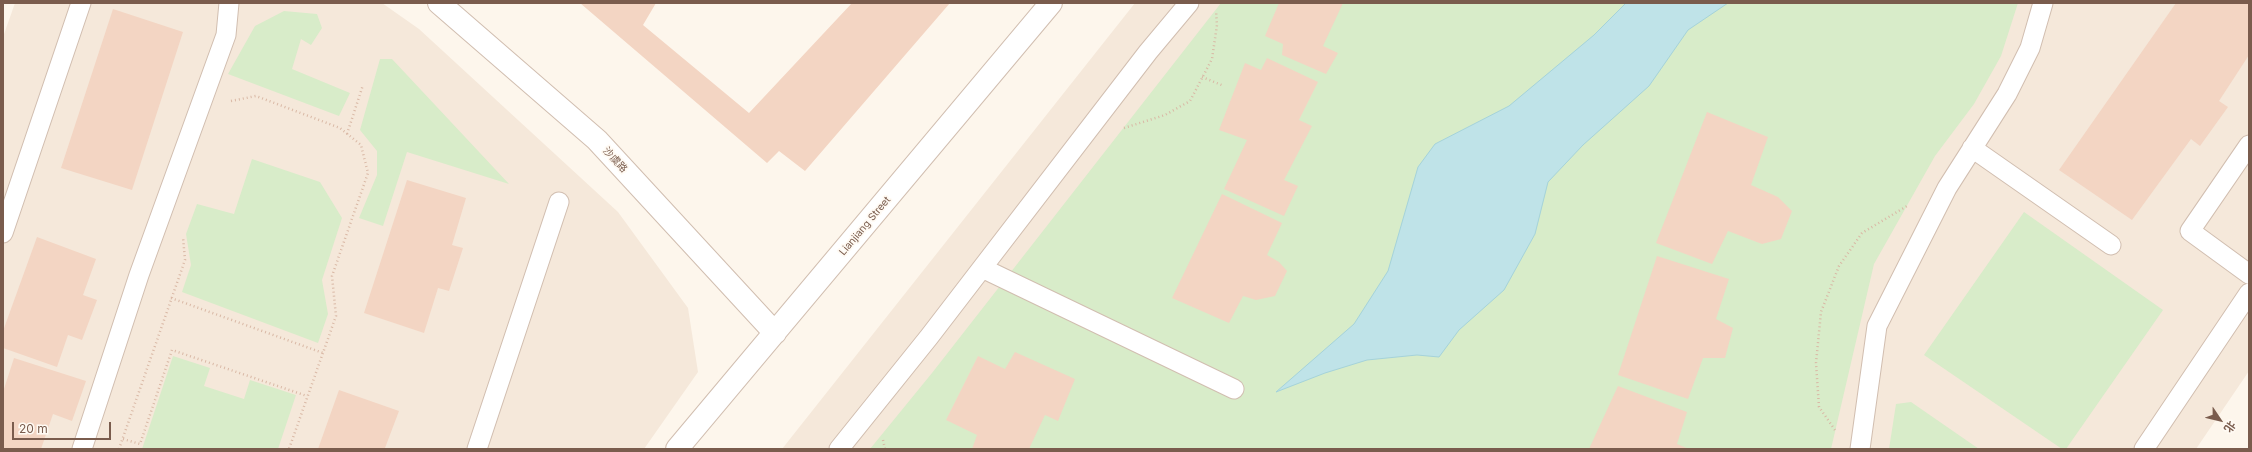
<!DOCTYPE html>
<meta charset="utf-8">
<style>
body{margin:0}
#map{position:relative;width:2252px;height:452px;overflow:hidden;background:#fdf6ec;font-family:Inter,"Noto Sans SC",sans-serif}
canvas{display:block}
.frame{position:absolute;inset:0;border:4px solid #7a5c4d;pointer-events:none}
.north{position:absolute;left:2200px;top:400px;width:40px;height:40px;-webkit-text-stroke:3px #fffaf3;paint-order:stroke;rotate:125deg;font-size:11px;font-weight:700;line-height:16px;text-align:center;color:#7a5c4d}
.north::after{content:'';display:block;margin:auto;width:14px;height:18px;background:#7a5c4d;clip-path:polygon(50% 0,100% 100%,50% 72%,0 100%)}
.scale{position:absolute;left:12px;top:422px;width:99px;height:18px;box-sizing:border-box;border:2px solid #7a5c4d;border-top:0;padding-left:5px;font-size:12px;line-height:14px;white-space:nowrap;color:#7a5c4d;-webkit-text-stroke:3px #fffaf3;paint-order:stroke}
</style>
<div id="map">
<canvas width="2252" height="452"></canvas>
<div class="frame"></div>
<div class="north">北</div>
<div class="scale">20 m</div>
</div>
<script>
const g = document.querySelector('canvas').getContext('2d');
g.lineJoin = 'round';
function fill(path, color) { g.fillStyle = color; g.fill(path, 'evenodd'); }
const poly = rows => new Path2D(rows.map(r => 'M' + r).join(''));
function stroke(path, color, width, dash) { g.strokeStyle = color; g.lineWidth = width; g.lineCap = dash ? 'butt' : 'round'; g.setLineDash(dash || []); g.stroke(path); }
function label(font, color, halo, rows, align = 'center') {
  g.font = font + ' Inter,"Noto Sans SC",sans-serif'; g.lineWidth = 3.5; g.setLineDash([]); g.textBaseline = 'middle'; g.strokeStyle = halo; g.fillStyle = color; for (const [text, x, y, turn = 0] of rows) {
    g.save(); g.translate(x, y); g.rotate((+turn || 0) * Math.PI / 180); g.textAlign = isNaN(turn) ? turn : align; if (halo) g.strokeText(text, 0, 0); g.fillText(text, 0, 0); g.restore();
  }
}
fill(poly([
 [15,3,382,3,419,29,618,212,688,308,698,372,644,449,3,449,3,37],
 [1135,3,2249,3,2249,371,2196,449,782,449]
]), '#f5e8da');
fill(poly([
 [1221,3,2018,3,2001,56,1974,104,1935,156,1874,264,1831,449,870,449,932,373],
 [284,11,317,14,322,28,311,45,301,39,292,69,350,93,339,116,228,74,255,26],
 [380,59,392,59,509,184,407,152,383,226,359,218,377,175,377,151,360,130],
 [252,159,320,182,342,218,322,280,328,314,318,343,182,292,191,265,186,234,197,204,234,214],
 [2024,212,2163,310,2066,449,2062,449,1924,355],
 [173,356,210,368,204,386,244,399,250,380,296,395,278,449,142,449],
 [1911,402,1979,449,1889,449,1896,404]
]), '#d8ecc9');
const water = poly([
 [1626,3,1728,3,1688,30,1649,86,1583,145,1548,182,1535,234,1504,290,1459,330,1439,357,1417,355,1367,360,1325,373,1276,392,1354,324,1388,271,1418,167,1435,144,1509,106,1594,35,1626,3]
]);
fill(water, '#bfe3e8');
stroke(water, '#a5d3da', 1);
fill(poly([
 [580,3,656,3,643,25,749,113,852,3,950,3,805,171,779,151,767,163],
 [1279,3,1343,3,1323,46,1338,53,1326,74,1282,55,1283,44,1265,36],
 [2176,3,2249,3,2249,55,2219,101,2228,107,2200,146,2191,139,2132,220,2059,170],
 [113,9,183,32,132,190,61,168],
 [1267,58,1318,82,1299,120,1312,126,1284,180,1298,186,1284,216,1224,189,1247,140,1219,130,1245,63,1261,70],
 [1707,112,1768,137,1751,185,1778,197,1792,211,1781,239,1762,244,1728,231,1712,264,1656,243],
 [407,180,466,198,452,245,463,248,449,291,438,288,424,333,364,313],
 [1222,194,1282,223,1267,255,1279,262,1287,271,1275,296,1256,300,1243,296,1229,323,1172,298],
 [37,237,96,259,83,295,97,300,82,340,68,335,57,367,3,348,3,331],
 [1657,256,1729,279,1716,319,1733,328,1725,358,1703,358,1688,399,1618,375],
 [1015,352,1075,379,1058,421,1045,415,1029,449,972,449,977,435,946,420,978,356,1005,369],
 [14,358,86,381,72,421,53,414,41,449,3,449,3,392],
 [1618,386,1687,412,1677,444,1689,449,1589,449],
 [339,390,399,411,385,448,389,449,318,449]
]), '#f3d5c3');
const lane = poly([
 [2249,145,2190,231,2249,274],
 [1972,148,2111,245],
 [3,233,81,3],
 [982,268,1234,389],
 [82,449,139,275,226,35,229,3],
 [477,449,559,202],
 [839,449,929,337,1148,52,1189,3],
 [1860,449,1877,326,1947,188,2007,94,2030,48,2043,3],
 [2144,449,2249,293]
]);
const street = poly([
 [439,3,597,140,775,333],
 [677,449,1051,3]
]);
stroke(lane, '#d1beb0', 21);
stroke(street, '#d1beb0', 24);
stroke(poly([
 [1202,77,1224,86],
 [231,101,256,96,340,128,361,145,368,173,332,276,336,316,289,449],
 [1124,128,1165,115,1190,101,1212,59,1217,25,1216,11],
 [347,134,363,85],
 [171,298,323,353],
 [1835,430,1819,407,1816,363,1821,312,1839,266,1862,233,1907,206],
 [123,439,140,444,172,350,307,396],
 [883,440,885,449],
 [119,449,185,260,183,237]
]), '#d9b8a5', 2.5, [1, 3]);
stroke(lane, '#fff', 19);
stroke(street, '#fff', 22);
label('10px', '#7a5c4d', '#fffaf3', [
 ["沙虞路",615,160,47],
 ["Lianjiang Street",865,226,-50]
]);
</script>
